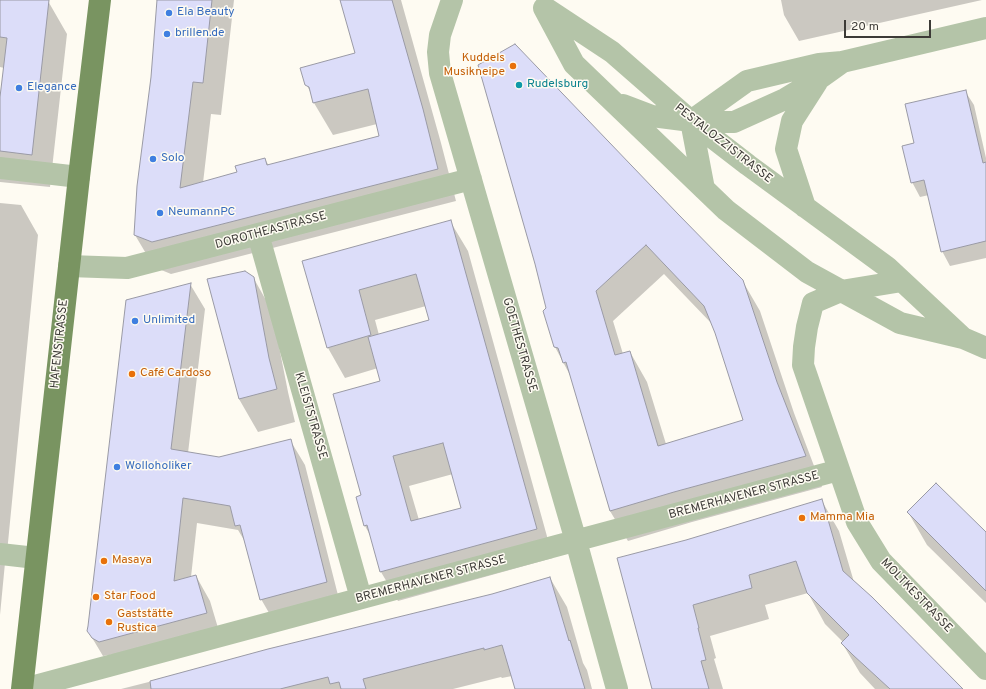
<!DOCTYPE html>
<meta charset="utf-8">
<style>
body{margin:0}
#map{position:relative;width:986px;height:689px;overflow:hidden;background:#fefbf2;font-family:Overpass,sans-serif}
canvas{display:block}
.scale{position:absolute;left:844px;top:20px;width:87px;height:18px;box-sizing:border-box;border:2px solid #3d3b37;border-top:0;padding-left:5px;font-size:12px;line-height:14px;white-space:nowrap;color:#3d3b37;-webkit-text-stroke:3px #fefbf2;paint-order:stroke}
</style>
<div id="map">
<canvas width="986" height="689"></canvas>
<div class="scale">20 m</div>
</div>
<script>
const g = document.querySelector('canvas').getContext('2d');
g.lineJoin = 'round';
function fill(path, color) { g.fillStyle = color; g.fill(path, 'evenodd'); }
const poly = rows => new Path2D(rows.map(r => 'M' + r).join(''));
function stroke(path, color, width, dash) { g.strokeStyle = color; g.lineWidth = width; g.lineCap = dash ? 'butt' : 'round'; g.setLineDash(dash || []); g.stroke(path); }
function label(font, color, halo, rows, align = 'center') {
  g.font = font + ' Overpass,sans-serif'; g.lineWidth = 3; g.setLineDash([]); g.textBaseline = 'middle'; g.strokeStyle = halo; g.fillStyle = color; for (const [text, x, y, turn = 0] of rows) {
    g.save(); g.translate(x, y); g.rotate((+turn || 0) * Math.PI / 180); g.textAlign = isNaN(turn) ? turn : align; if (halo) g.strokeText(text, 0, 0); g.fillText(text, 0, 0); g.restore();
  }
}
fill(poly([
 [0,0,35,0,48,1,67,34,50,187,0,182,0,106,4,68,0,67],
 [158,0,234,0,221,115,211,114,203,183,238,173,265,159,269,166,380,137,377,124,333,135,314,103,312,95,306,84,356,54,341,0,401,0,441,143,456,201,171,274,154,267,135,235,152,77],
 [781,0,982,0,799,41,784,15],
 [965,91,974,105,986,158,986,258,950,266,942,251,929,195,920,197,912,182,915,144],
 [0,203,21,205,38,235,6,563,5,563,0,615],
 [677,215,742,280,760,311,794,413,822,487,692,522,628,541,610,511,571,377,555,347,545,311],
 [664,274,713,325,744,421,666,444,647,382,630,352,623,354,613,321],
 [450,221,468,251,553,558,398,601,381,572,371,537,365,526,363,496,382,382,378,368,345,378,328,348,304,262],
 [426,306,430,320,379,335,375,320],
 [453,474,462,509,419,520,409,486],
 [253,277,272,311,288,392,295,422,258,432,239,399],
 [190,284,205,309,188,453,219,458,290,440,305,465,341,607,276,625,261,599,247,545,238,530,197,523,191,577,196,576,210,601,221,638,103,656,88,631],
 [822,501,839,531,854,582,961,689,875,689,860,673,842,643,843,642,825,624,808,593,765,605,769,619,710,636,716,658,714,659,723,689,653,689,686,541],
 [908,512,986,534,986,603,927,545],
 [550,578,567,607,583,663,587,670,592,689,516,689,512,676,502,678,501,677,453,689,121,689,493,595]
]), '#0003');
const building = poly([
 [0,0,49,0,32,155,0,151,0,97,7,38,0,37,0,0],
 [157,0,212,0,203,83,193,82,180,188,237,172,235,166,265,158,267,165,379,136,368,89,313,103,309,87,305,85,300,68,355,53,340,0,392,0,423,109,438,169,152,242,134,235,137,186,151,77,157,0],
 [515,44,678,214,724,261,743,280,777,382,806,456,674,492,610,511,566,362,563,363,558,348,554,347,543,311,546,308,535,264,478,65,515,44],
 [646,245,704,306,715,333,743,420,658,446,630,351,615,355,596,291,646,245],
 [966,90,983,163,986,162,986,241,941,252,924,180,911,183,902,146,914,143,905,104,966,90],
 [451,220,537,529,380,572,367,525,364,526,356,497,361,495,333,394,380,381,368,337,429,320,416,274,384,283,359,290,371,335,327,348,302,261,451,220],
 [443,443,461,508,411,521,393,456,443,443],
 [245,271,254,277,269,358,277,389,239,399,207,279,245,271],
 [191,283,171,449,219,457,291,439,327,582,260,600,240,525,235,526,230,506,183,498,174,581,196,575,207,613,99,642,92,638,90,635,87,631,88,626,126,300,191,283],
 [936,483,986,532,986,591,907,512,936,483],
 [822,499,843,571,872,597,963,689,890,689,853,655,841,643,849,635,807,593,796,561,749,575,752,588,693,605,699,628,698,628,706,660,701,661,709,689,652,689,617,558,686,540,822,499],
 [550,577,569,641,570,640,585,689,515,689,502,645,484,650,484,648,363,679,366,689,341,689,339,682,330,684,328,677,280,689,151,689,150,681,268,649,492,594,550,577]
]);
fill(building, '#dcddf9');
stroke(building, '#9a9aa5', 1);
stroke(poly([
 [452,0,440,35,438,52,440,73,576,541,617,689],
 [544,8,574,64,726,210,807,272,900,323,963,338,986,348],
 [547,9,612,52,691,121,748,165,887,267,962,337],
 [623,105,652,116,691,121,734,122,785,99,820,78,841,63],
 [691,121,747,81,819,64,842,62,986,28],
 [691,121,704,189],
 [0,168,79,177],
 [805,207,786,149,792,121,817,82],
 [258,234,361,598],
 [69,266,127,268,471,179],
 [902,281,841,291,813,303,807,327,804,347,803,365,857,522,881,561,986,669],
 [0,554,36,558],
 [23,689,839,470]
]), '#b4c4a8', 22);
stroke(poly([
 [22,689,79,177,100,0]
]), '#799461', 22);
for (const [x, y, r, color] of [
 [169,13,4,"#3f7fe0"],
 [167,34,4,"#3f7fe0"],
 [513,66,4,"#e8710a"],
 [519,85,4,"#0f9aa8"],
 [19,88,4,"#3f7fe0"],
 [153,159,4,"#3f7fe0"],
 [160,213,4,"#3f7fe0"],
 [135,321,4,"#3f7fe0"],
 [132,374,4,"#e8710a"],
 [117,467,4,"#3f7fe0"],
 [802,518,4,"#e8710a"],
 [104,561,4,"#e8710a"],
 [96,597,4,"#e8710a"],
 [109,622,4,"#e8710a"]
]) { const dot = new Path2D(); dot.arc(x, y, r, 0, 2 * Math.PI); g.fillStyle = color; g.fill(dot); stroke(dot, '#fefbf2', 1.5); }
label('12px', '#366cbe', '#fefbf2', [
 ["Ela Beauty",177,13],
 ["brillen.de",175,34],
 ["Elegance",27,88],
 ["Solo",161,159],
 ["NeumannPC",168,213],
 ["Unlimited",143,321],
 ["Wolloholiker",125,467]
], 'left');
label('12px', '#c56008', '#fefbf2', [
 ["Kuddels",505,59,"right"],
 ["Musikneipe",505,73,"right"],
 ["Café Cardoso",140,374],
 ["Mamma Mia",810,518],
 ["Masaya",112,561],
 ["Star Food",104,597],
 ["Gaststätte",117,615],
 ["Rustica",117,629]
], 'left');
label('12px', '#0d838f', '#fefbf2', [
 ["Rudelsburg",527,85]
], 'left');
label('12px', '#3d3b37', '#fefbf2', [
 ["PESTALOZZISTRASSE",723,144,38],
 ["DOROTHEASTRASSE",271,231,-15],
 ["HAFENSTRASSE",60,344,-84],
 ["GOETHESTRASSE",519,345,74],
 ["KLEISTSTRASSE",310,416,74],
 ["BREMERHAVENER STRASSE",744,496,-15],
 ["BREMERHAVENER STRASSE",431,580,-15],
 ["MOLTKESTRASSE",916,596,46]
]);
</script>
